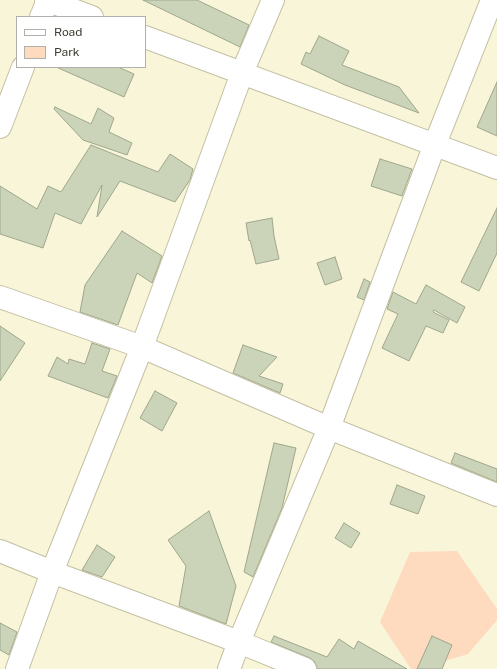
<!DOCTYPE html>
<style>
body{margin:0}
#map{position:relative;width:497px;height:669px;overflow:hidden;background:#f9f5d8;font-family:"Public Sans",sans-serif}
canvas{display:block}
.legend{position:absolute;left:16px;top:16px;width:130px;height:52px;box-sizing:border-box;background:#fff;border:1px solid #b1b1ac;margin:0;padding:5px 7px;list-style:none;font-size:12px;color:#3c3b30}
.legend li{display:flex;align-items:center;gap:8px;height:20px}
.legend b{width:20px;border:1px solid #b1b1ac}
</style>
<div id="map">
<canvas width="497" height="669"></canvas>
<ul class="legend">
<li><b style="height:5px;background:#fff"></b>Road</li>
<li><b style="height:11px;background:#fedabf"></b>Park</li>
</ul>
</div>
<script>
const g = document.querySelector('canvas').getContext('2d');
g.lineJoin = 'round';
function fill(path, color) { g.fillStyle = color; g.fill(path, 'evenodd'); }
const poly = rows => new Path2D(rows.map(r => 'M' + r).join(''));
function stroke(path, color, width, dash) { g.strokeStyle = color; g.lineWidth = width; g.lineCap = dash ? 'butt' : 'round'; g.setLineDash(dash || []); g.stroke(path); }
fill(poly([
 [457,551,497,609,497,620,468,654,417,669,411,669,380,622,410,552]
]), '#fedabf');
const building = poly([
 [143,0,197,0,249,25,240,47,143,0],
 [319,36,349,51,342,65,399,87,419,113,345,85,301,64,306,52,310,54,319,36],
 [56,67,118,67,134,74,124,97,56,67],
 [497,82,497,136,477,127,497,82],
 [55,107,91,124,98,108,114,118,109,132,132,143,127,155,83,140,54,109,55,107],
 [91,145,158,172,170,154,193,169,190,180,175,202,120,181,97,217,102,185,81,224,55,213,43,248,0,234,0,186,37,209,48,186,61,192,91,145],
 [380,159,412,169,402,196,371,186,380,159],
 [497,208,497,253,479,291,461,282,497,208],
 [272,218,274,236,279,259,256,264,250,240,249,241,246,223,272,218],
 [122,231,162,256,152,283,137,273,118,325,80,312,85,285,122,231],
 [335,257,342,279,325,285,317,263,335,257],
 [364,279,370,282,364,300,357,297,364,279],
 [426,285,465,307,457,323,434,310,433,312,449,320,443,333,426,326,409,361,382,348,398,314,387,309,393,292,416,304,426,285],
 [0,326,25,343,0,381,0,326],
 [92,343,110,349,102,371,117,376,108,398,48,376,57,357,68,364,69,359,85,364,92,343],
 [243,345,277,357,259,376,283,384,280,393,233,373,243,345],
 [155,391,177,403,162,431,140,418,155,391],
 [274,443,296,448,282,508,253,577,244,572,274,443],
 [455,453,497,469,497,482,451,463,455,453],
 [397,485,425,496,418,514,390,504,397,485],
 [209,511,236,586,226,624,179,606,186,566,168,540,209,511],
 [344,523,360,533,351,548,335,538,344,523],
 [97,545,115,557,102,577,82,570,97,545],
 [0,623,17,632,9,655,0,650,0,623],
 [274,636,327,657,339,639,354,649,358,641,407,669,317,669,315,662,310,658,271,642,274,636],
 [432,636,452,645,442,669,417,669,432,636]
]);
fill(building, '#cbd4b9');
stroke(building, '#9ea78d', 1);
const minor = poly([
 [46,0,92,17],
 [41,17,48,0],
 [145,37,497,168],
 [0,127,23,67],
 [0,297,142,347,329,428,497,495],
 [0,551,52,572,239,642,305,669],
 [17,669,52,572,142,347,242,73,273,0],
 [229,669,239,642,329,428,435,144,492,0]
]);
stroke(minor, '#c3c0a4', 24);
stroke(minor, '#fff', 22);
</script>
